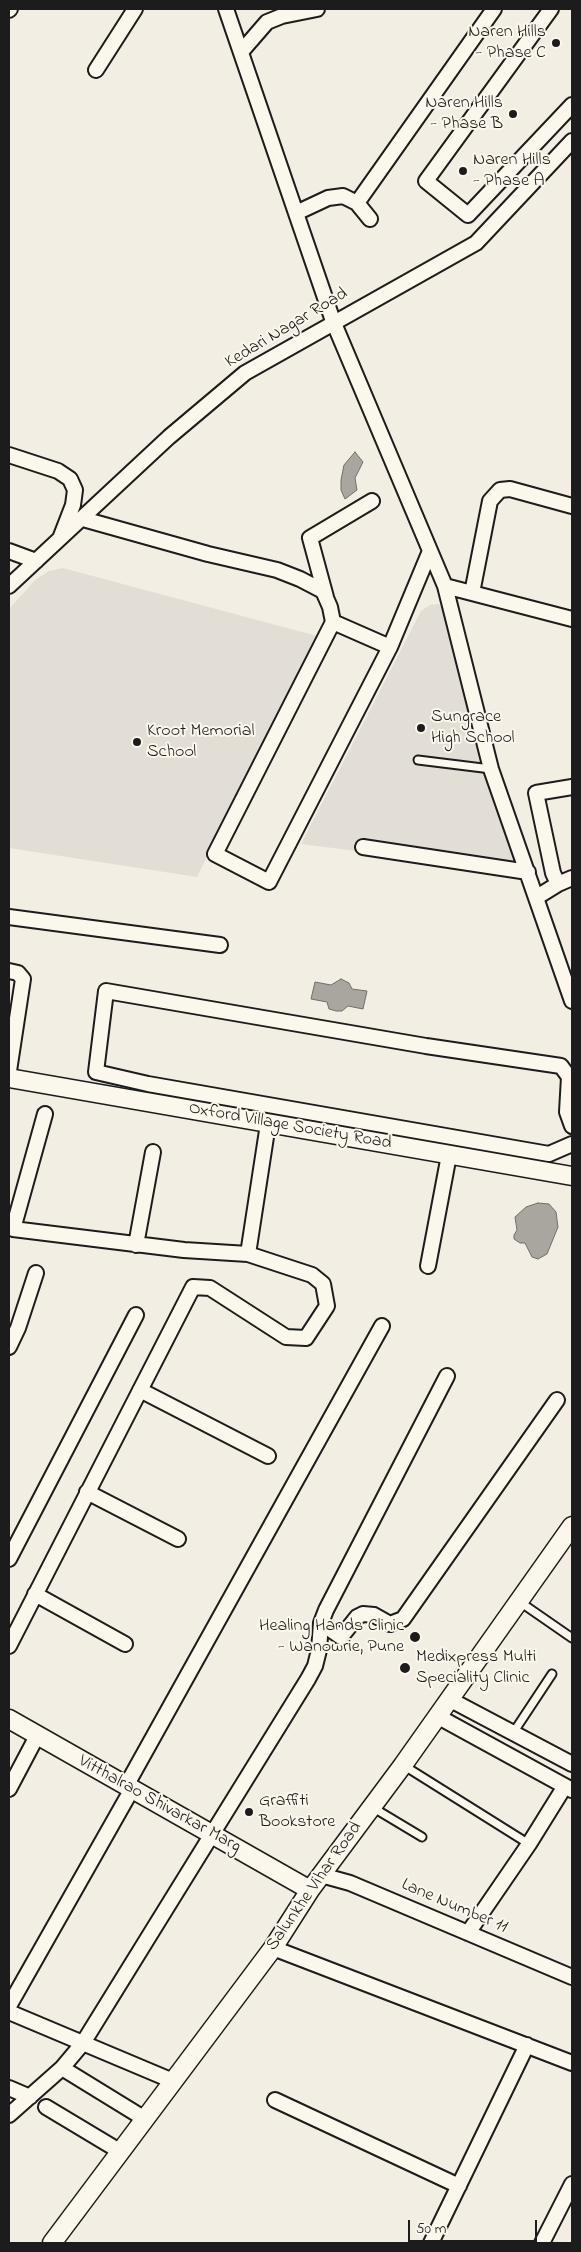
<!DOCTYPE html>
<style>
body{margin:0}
#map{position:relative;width:581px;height:2252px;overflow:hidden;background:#f2eee4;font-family:"Indie Flower",sans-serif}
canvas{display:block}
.frame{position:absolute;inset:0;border:10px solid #1c1c1c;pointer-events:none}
.scale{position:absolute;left:408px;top:2220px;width:129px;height:22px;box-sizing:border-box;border:2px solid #1c1c1c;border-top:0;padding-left:6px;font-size:15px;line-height:18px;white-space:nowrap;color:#1c1c1c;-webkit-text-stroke:4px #fbf7ec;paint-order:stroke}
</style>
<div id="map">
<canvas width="581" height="2252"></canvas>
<div class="frame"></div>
<div class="scale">50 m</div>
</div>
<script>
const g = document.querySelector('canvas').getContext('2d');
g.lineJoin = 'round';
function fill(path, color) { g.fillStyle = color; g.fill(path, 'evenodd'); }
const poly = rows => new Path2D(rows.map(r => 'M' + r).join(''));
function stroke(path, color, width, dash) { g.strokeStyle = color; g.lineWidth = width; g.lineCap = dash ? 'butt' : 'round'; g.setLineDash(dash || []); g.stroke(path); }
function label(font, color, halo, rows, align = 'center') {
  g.font = font + ' "Indie Flower",sans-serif'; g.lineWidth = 4; g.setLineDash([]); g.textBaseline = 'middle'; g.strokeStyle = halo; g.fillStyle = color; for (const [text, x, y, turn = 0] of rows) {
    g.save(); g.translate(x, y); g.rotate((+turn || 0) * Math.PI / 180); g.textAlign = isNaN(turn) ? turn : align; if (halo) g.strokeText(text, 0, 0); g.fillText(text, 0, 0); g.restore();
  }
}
fill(poly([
 [63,568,317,636,197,877,9,848,9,609,35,580,49,571],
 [439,604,445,611,523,872,301,844,421,611,430,605]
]), '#e2ded5');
const water = poly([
 [355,452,363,462,355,478,357,490,345,499,341,490,341,480,344,465,355,452],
 [341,979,349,983,352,989,367,991,363,1009,348,1006,342,1011,336,1011,329,1009,327,1002,311,999,315,982,331,985,341,979],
 [538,1203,549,1204,556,1212,558,1227,547,1254,538,1259,532,1257,525,1243,520,1243,514,1239,514,1235,517,1230,515,1217,526,1207,538,1203]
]);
fill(water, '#a9a6a0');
stroke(water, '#716f6b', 1);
const service = poly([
 [418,760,491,769],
 [520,1602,572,1638],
 [513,1733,552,1674],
 [403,1765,529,1844],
 [372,1807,422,1837]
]);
const minor = poly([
 [226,9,333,321,445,586,491,769,572,1001],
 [551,9,426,181,468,215,572,105],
 [9,10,10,9],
 [241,52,267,22,282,16,317,9],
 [96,70,135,9],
 [357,203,494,9],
 [296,213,328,198,343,196,357,203,370,219],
 [9,455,58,471,70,479,75,490,73,505,61,536],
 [83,519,208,554,277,570,300,579,323,591,330,607,333,622,215,854,269,882,390,647,430,551],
 [9,551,36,561],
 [9,586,169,437,245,373,476,243,572,141],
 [445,586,572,619],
 [472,593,490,501,500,490,510,489,572,506],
 [326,597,310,538,372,501],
 [333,622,390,647],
 [363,847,528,872],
 [558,884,553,873,536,793,572,787],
 [537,897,558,884,572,878],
 [9,917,220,945],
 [9,971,18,973,23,979,9,1071],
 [572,1126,567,1112,569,1077,561,1066,426,1046,106,991,96,1072,148,1084,549,1154,572,1144],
 [136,1245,153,1152],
 [248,1254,268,1124],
 [428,1266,449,1155],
 [9,1347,18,1328,36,1273],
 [140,1390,268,1456],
 [87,1492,178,1539],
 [9,1559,136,1315],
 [35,1594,125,1644],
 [321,1623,341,1637,357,1617,363,1614,374,1615,390,1624,403,1619,557,1400],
 [9,1646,193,1287,210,1288,286,1337,306,1338,327,1306,323,1284,312,1275,248,1254,184,1250,13,1229,45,1114],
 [449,1699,572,1764],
 [437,1716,572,1790],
 [126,1786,382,1326],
 [9,1789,37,1736],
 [321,1875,350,1883,572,1977],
 [468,1933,529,1844,565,1786],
 [273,1948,572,2063],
 [9,2006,132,1789],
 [9,2012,173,2081],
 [62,2068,145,2119],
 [9,2088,30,2097],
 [275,2100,459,2186],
 [46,2107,121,2152],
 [9,2115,62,2068,83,2043,308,1679,315,1666,319,1650,321,1623,326,1610,447,1376],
 [431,2243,527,2045],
 [542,2243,572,2184]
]);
const tertiary = poly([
 [9,1078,572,1176],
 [9,1719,310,1890],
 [52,2243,273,1948,310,1890,403,1765,572,1526]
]);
stroke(service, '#1c1c1c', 11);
stroke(minor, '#1c1c1c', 18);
stroke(tertiary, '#1c1c1c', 21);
stroke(service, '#fbf7ec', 7);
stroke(minor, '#fbf7ec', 14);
stroke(tertiary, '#fbf7ec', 18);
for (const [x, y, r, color] of [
 [556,43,5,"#1c1c1c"],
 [513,114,5,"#1c1c1c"],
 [463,171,5,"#1c1c1c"],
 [421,728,5,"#1c1c1c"],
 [137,742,5,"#1c1c1c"],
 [415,1637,6,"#1c1c1c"],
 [405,1668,6,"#1c1c1c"],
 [249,1812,5,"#1c1c1c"]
]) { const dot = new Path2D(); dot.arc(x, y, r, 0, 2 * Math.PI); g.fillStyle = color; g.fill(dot); stroke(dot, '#fbf7ec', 2); }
label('18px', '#1c1c1c', '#fbf7ec', [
 ["Naren Hills",546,33,"right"],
 ["- Phase C",546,54,"right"],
 ["Naren Hills",503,104,"right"],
 ["- Phase B",503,125,"right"],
 ["Naren Hills",473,161],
 ["- Phase A",473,182],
 ["Sungrace",431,718],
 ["High School",431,739],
 ["Kroot Memorial",147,732],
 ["School",147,753],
 ["Healing Hands Clinic",404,1627,"right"],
 ["- Wanowrie, Pune",404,1648,"right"],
 ["Medixpress Multi",416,1658],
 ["Speciality Clinic",416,1679],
 ["Graffiti",259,1802],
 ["Bookstore",259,1823]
], 'left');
label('18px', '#1c1c1c', '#fbf7ec', [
 ["Kedari Nagar Road",287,329,-31],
 ["Oxford Village Society Road",290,1127,10],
 ["Vitthalrao Shivarkar Marg",159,1805,29],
 ["Salunkhe Vihar Road",315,1887,-55],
 ["Lane Number 11",454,1907,23]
]);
</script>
